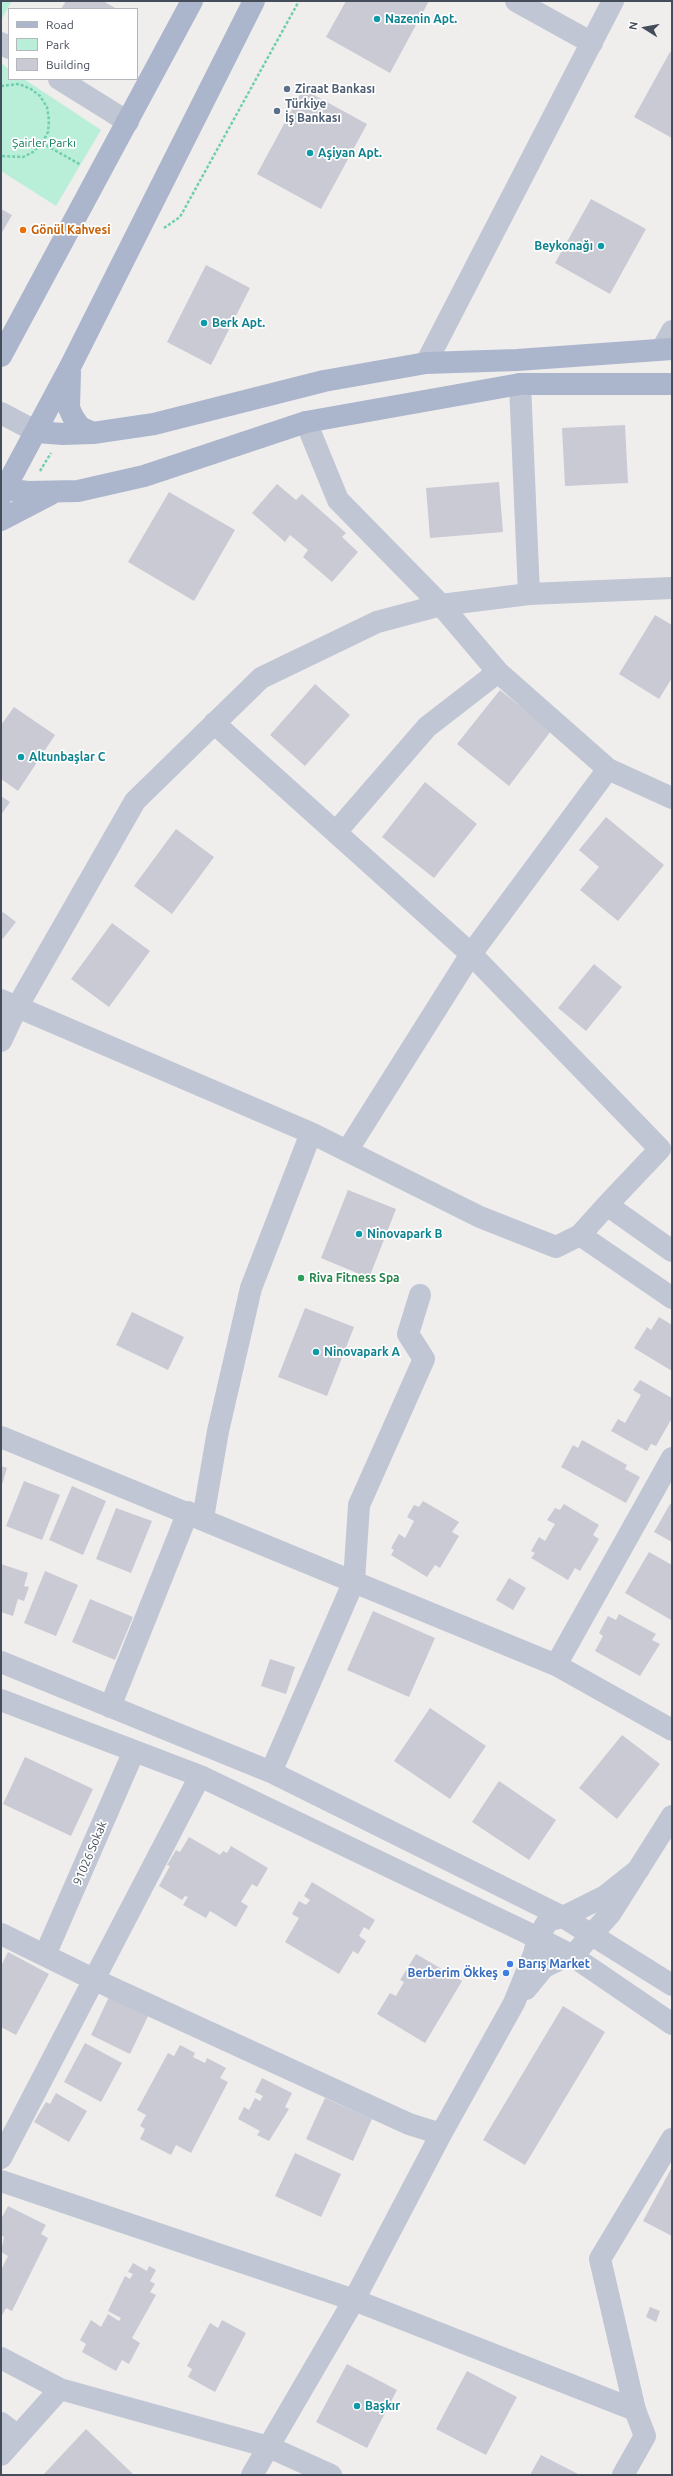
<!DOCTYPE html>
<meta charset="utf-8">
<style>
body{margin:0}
#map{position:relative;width:673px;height:2476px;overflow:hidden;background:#f0eded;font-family:Ubuntu,sans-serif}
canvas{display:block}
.frame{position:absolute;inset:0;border:2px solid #454c5a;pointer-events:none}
.legend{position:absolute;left:8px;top:8px;width:130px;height:72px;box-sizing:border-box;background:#fff;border:1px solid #b5b7bd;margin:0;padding:5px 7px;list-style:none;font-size:12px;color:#454c5a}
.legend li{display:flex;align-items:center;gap:8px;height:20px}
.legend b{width:20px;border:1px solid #b5b7bd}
.north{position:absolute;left:625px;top:8px;width:40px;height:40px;-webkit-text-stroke:3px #fff;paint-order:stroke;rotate:281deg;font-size:11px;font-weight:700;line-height:16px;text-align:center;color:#454c5a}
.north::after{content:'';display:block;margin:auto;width:14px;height:18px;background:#454c5a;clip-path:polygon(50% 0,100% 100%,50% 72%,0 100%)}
</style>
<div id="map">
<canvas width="673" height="2476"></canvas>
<div class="frame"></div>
<ul class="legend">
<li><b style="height:5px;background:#abb6cd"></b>Road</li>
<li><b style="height:11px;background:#b9efd8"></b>Park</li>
<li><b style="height:11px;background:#c9cad3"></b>Building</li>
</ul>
<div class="north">N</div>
</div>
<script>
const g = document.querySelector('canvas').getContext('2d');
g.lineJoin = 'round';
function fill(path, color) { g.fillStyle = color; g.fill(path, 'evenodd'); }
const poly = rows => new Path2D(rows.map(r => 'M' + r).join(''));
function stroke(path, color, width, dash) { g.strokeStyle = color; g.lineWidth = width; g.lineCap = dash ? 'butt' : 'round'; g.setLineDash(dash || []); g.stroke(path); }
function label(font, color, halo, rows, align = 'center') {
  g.font = font + ' Ubuntu,sans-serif'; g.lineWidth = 3.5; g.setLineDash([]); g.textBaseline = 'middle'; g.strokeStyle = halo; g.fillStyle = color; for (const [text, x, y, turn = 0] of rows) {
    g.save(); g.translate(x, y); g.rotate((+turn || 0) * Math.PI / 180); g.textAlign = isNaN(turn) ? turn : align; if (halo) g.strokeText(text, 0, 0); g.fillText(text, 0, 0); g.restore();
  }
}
fill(poly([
 [1,1,12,1,1,20],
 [1,63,9,69,9,79,24,79,101,130,56,206,1,171]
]), '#b9efd8');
fill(poly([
 [66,1,103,1,117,9,61,9],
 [346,1,429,1,390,73,326,37],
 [670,52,672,53,672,138,634,117],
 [303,89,367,124,321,209,257,174],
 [591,199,646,229,610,294,555,263],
 [1,209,12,215,1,234],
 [206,265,250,288,211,365,167,342],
 [625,425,628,483,565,486,562,428],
 [499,482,503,532,430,538,426,488],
 [277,484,296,500,302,494,346,533,342,537,358,552,332,582,303,557,308,550,290,535,285,542,252,513],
 [169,492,235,530,194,601,128,562],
 [655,615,672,625,672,678,659,699,619,674],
 [315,684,350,715,305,766,270,735],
 [500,690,551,731,509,786,457,744],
 [14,707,55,735,18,791,1,779,1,725],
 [425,782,477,824,434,878,382,837],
 [1,796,10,802,1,815],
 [606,817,664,865,618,921,580,890,599,867,579,850],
 [176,829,214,857,172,914,134,886],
 [3,912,16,922,1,941,1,915],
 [112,923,150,951,109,1007,71,979],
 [594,964,622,987,586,1031,558,1008],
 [348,1190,396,1209,369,1278,321,1258],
 [305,1308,354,1327,327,1396,278,1377],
 [132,1312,184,1337,168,1370,116,1345],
 [659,1317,672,1325,672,1371,634,1348,647,1327,651,1330],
 [640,1380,672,1398,672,1418,656,1446,651,1444,647,1451,611,1431,618,1419,625,1423,641,1395,633,1390],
 [582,1440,627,1465,625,1469,640,1477,626,1503,561,1467,573,1445,578,1448],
 [1,1466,7,1468,1,1488],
 [24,1481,60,1495,42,1540,6,1526],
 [72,1486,106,1501,83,1555,49,1540],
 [423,1501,459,1522,452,1532,459,1536,440,1568,435,1565,427,1577,391,1555,394,1550,391,1548,399,1534,405,1538,414,1521,407,1517,414,1505,419,1507],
 [564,1504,599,1525,593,1535,599,1539,580,1571,575,1568,568,1580,531,1558,535,1553,531,1551,539,1537,545,1541,555,1524,547,1520,555,1508,560,1510],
 [670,1504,672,1505,672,1542,654,1532],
 [116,1508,152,1521,131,1573,96,1559],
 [649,1552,672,1565,671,1620,625,1593],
 [1,1564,28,1573,24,1586,29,1587,24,1601,18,1599,13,1616,1,1612],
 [45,1571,78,1585,56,1636,24,1623],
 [509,1578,526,1588,513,1610,496,1600],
 [90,1599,133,1617,115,1660,72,1642],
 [373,1611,435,1638,409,1697,347,1670],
 [619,1614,656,1634,652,1640,660,1644,640,1676,595,1651,603,1636,599,1633,608,1616,616,1620],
 [270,1659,295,1667,286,1694,261,1686],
 [430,1708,486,1746,450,1799,394,1761],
 [622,1735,660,1764,617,1819,579,1788],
 [25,1757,93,1789,71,1836,3,1804],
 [499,1781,556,1820,529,1860,472,1822],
 [189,1837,220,1855,223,1851,227,1853,231,1846,268,1868,257,1887,252,1884,241,1902,248,1906,236,1927,210,1911,206,1918,183,1905,188,1897,185,1896,182,1900,159,1886,170,1866,167,1865,176,1850,180,1852],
 [312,1882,375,1920,369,1930,364,1927,359,1936,366,1941,358,1954,353,1951,339,1974,285,1942,299,1918,292,1914,299,1901,306,1905,310,1900,304,1896],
 [8,1952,49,1974,16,2035,1,2027,1,1966],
 [416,1954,462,1981,425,2043,377,2014,390,1993,396,1996,404,1982,400,1980],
 [109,1997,148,2016,130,2054,91,2035],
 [563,2006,605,2032,525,2165,483,2140],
 [85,2043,122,2063,101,2102,64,2082],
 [180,2045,195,2053,193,2057,205,2063,207,2058,226,2068,220,2078,228,2082,191,2153,176,2145,171,2155,140,2139,145,2129,140,2126,146,2115,137,2110,168,2053,174,2056],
 [262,2078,292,2093,285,2107,289,2109,269,2141,257,2135,260,2131,238,2119,244,2107,249,2110,255,2098,260,2101,263,2096,255,2092],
 [56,2093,87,2111,69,2142,34,2122,46,2102,50,2104],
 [325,2098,372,2119,353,2161,306,2139],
 [295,2153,341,2174,321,2217,275,2196],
 [672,2167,672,2236,643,2221],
 [8,2206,46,2225,41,2234,48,2238,12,2311,6,2308,1,2317,1,2270,8,2256,1,2252,4,2237,1,2235,1,2219],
 [133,2263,147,2271,149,2266,156,2270,150,2281,155,2284,150,2292,156,2295,132,2338,140,2343,129,2364,122,2360,116,2371,82,2352,86,2344,80,2340,91,2320,101,2327,108,2314,119,2321,121,2318,108,2311,125,2276,130,2279,133,2274,128,2272],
 [650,2307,660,2311,656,2322,646,2317],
 [222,2320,246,2333,215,2392,188,2377,192,2369,187,2366,210,2323,218,2328],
 [347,2364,397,2390,367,2448,316,2422],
 [467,2371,517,2397,486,2455,436,2429],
 [86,2429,133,2474,132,2475,43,2475],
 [541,2455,580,2475,530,2475]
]), '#c9cad3');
stroke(poly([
 [1,86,19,84,31,89,40,96,47,107,49,120,48,132,42,143,33,152,23,157,1,156],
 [42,143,81,165],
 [164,228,180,217,299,1],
 [40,471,51,453]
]), '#71ceb1', 2.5, [3, 2]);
stroke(poly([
 [516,1,592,43],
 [1,43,9,48],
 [59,79,128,122],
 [662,349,672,331],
 [426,363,613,1],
 [520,384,529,594,672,588],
 [1,413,37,432],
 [306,422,338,500,441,605,498,672,608,769,672,798],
 [214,723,471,954,608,769],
 [336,832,427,727,498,672],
 [1,1000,311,1133,480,1217,556,1247,580,1235,607,1205,672,1251],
 [1,1041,16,1009,135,801,261,678,377,622,441,605,529,594],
 [347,1151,471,954,660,1149,607,1205],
 [580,1235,672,1298],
 [1,1437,556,1665,672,1730],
 [203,1518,218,1431,251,1288,311,1133],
 [1,1662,271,1772,563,1917,672,1985],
 [556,1665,672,1458],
 [1,1700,200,1776,538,1938,571,1955,672,2024],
 [110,1707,188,1512],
 [271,1772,354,1581,359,1505,424,1359,408,1334,420,1295],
 [1,1934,95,1980,409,2124,441,2134],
 [45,1955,134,1751],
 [526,1989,544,1967,577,1951,610,1914,672,1816],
 [1,2158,200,1776],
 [1,2181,354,2300,635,2410],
 [1,2358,60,2389,269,2447,331,2475],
 [1,2423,18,2436],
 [1,2455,60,2389],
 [252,2475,354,2300,441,2134,514,2003,534,1954,538,1938,546,1924,550,1920,563,1917,605,1896,639,1869],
 [623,2475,645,2436,635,2410,600,2259,672,2139]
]), '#c0c6d3', 22);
stroke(poly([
 [1,356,192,1],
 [70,372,69,408,73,417,80,427,93,433],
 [37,432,63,434,93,433,154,424,324,381,426,363,517,360,672,349],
 [4,489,28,492,78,491,144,476,306,422,520,384,672,384],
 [1,496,70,367,254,1],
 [1,520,51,494]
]), '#abb6cd', 22);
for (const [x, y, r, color] of [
 [377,19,4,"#0f9aa8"],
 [287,89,4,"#5c6f8a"],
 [277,111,4,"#5c6f8a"],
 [310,153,4,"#0f9aa8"],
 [23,230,4,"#e8710a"],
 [601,246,4,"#0f9aa8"],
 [204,323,4,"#0f9aa8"],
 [21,757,4,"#0f9aa8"],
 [359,1234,4,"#0f9aa8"],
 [301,1278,4,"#2e9e5b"],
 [316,1352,4,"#0f9aa8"],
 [510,1964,4,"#3f7fe0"],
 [506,1973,4,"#3f7fe0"],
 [357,2406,4,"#0f9aa8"]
]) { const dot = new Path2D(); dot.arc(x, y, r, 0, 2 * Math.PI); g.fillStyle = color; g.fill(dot); stroke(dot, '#fff', 1.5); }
label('bold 12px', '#0d838f', '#fff', [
 ["Nazenin Apt.",385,19],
 ["Aşiyan Apt.",318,153],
 ["Beykonağı",593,246,"right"],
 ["Berk Apt.",212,323],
 ["Altunbaşlar C",29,757],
 ["Ninovapark B",367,1234],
 ["Ninovapark A",324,1352],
 ["Başkır",365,2406]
], 'left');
label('bold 12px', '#4e5e75', '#fff', [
 ["Ziraat Bankası",295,89],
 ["Türkiye",285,104],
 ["İş Bankası",285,118]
], 'left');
label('12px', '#157d5c', '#fff', [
 ["Şairler Parkı",44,143]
]);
label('bold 12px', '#c56008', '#fff', [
 ["Gönül Kahvesi",31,230]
], 'left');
label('bold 12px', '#27864d', '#fff', [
 ["Riva Fitness Spa",309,1278]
], 'left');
label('12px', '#454c5a', '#fff', [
 ["91026 Sokak",90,1853,-67]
]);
label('bold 12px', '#366cbe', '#fff', [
 ["Barış Market",518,1964],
 ["Berberim Ökkeş",498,1973,"right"]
], 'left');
</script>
